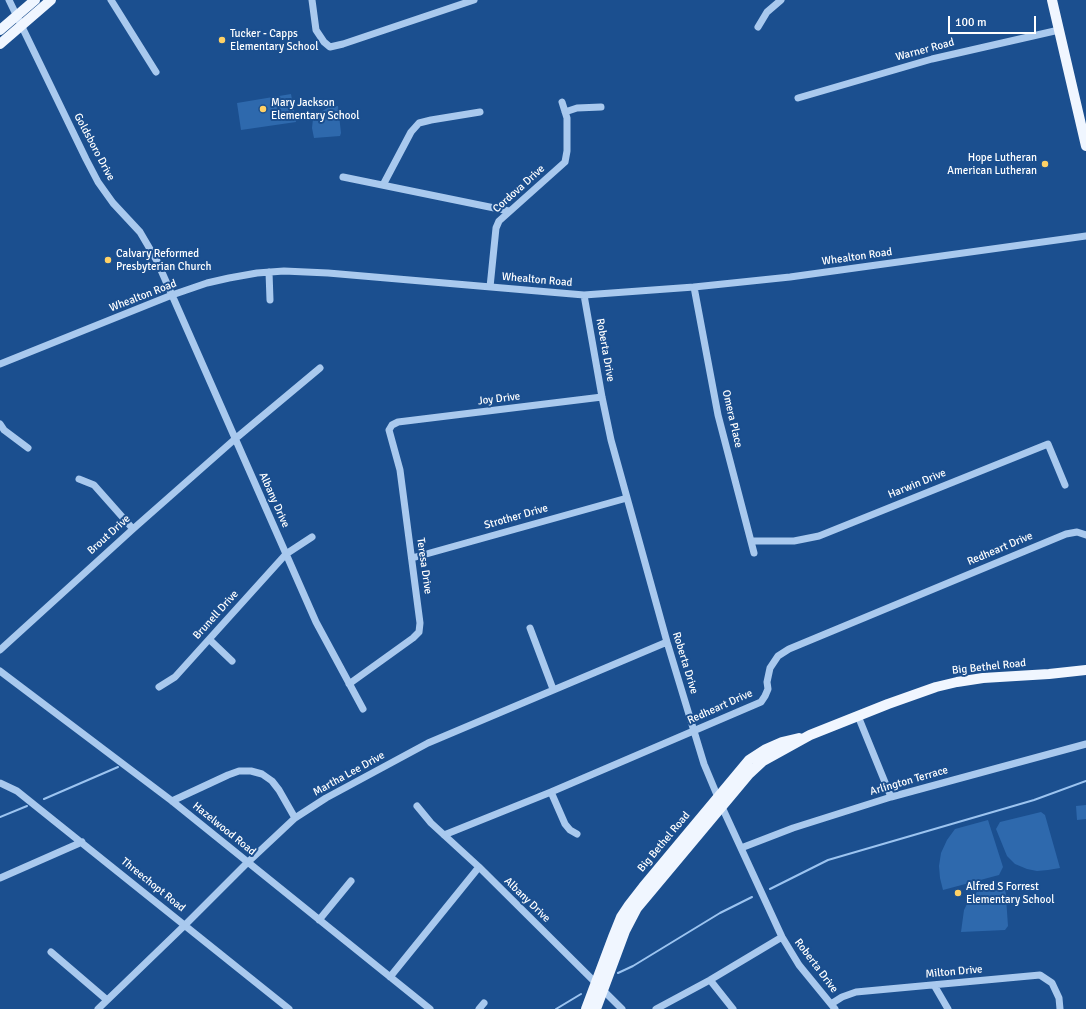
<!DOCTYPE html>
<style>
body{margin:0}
#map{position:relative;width:1086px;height:1009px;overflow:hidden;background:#1b4f8f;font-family:Signika,sans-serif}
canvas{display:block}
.scale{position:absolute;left:948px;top:16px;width:88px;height:18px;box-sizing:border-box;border:2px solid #fff;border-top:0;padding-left:5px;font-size:12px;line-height:14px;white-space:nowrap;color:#fff;-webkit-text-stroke:3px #1b4f8f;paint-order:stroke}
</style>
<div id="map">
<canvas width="1086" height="1009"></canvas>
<div class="scale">100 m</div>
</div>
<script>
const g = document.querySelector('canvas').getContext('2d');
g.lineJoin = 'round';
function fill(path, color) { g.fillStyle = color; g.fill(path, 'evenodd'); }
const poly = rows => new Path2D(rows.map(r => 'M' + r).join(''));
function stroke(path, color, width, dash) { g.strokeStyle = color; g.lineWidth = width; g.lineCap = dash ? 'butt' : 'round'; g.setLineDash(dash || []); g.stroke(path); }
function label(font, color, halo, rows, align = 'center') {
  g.font = font + ' Signika,sans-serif'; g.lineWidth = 4; g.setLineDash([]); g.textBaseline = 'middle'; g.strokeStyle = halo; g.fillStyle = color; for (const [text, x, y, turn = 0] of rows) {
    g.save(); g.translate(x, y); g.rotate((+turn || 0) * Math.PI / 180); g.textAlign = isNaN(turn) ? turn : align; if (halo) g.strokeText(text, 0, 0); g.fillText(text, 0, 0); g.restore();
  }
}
fill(poly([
 [291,94,296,122,241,130,237,103],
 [338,106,341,133,340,136,314,138,312,128,313,119,319,113,329,107],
 [1086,805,1086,819,1077,820,1076,806],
 [1041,812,1045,815,1060,868,1048,870,1037,871,1027,869,1015,864,1007,856,996,829,1000,822],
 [988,820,1003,867,999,875,943,890,940,878,939,866,941,853,947,840,955,829],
 [1005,883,1008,926,1005,930,961,932,964,910,969,900,980,889]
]), '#2e69ad');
stroke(poly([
 [44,799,118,767],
 [0,817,27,806],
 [770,889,828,860,1034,800,1086,781],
 [618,973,633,966,720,913,752,897],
 [556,1009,581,994]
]), '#9cc4f0', 2);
stroke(poly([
 [9,0,86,159,98,182,113,203,140,232,157,261,316,622,363,709],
 [111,0,156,72],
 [312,0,316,30,324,42,330,47,343,44,474,0],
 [758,27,767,12,781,0],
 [798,98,932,59,1059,30],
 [565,112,577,108,601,107],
 [343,177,509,211],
 [383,185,411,132,419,123,431,120,480,112],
 [269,272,270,300],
 [490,287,496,228,499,221,565,162,567,151,567,118,562,102],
 [694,287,718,415,754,553],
 [584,295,602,397,611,440,667,642,704,764,722,807,782,937,799,965,835,1009],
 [0,364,172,295,207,283,229,278,257,273,284,271,328,273,584,295,694,287,790,277,1086,236],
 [0,424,4,430,28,448],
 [79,479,94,485,133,529],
 [751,541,794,541,819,536,1048,444,1065,485],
 [412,558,627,498],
 [530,628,553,689],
 [210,640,232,661],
 [0,650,133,529,235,439,320,368],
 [0,671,172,801,430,1009],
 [349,684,413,638,419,632,420,623,400,470,389,430,392,425,398,422,602,397],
 [159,687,175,677,286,554,312,537],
 [858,716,891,797],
 [0,783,17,791,289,1009],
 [551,792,565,824,570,830,577,834],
 [172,801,228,775,239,771,251,771,262,774,272,781,279,790,295,818],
 [417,806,431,823,479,867,622,1009],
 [444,835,551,792,761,702,765,696,768,689,767,682,770,668,778,656,789,649,1066,534,1077,532,1086,535],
 [741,848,793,828,891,797,1086,744],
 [0,878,82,842],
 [319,920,351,881],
 [51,952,107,1000],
 [390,977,479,867],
 [710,980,733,1009],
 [934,985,948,1009],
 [831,1004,842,997,856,992,1040,975,1052,983,1059,998,1060,1009],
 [98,1009,185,925,247,863,295,818,326,798,428,743,667,642],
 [479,1009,484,1003],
 [656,1009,710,980,782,937]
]), '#a9c9ee', 7);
stroke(poly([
 [1052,0,1086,146],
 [0,30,35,0],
 [0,44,51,0],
 [586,1009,613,937,621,917,629,905,643,887,749,760,766,749,782,742,799,738],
 [596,1009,625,931,637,908,749,774,763,761,810,735,888,704,936,687,957,682,983,678,1049,674,1086,670]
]), '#f0f6ff', 10);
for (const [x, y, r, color] of [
 [222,40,4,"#ffd166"],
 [263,109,4,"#ffd166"],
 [1045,164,4,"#ffd166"],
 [108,260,4,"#ffd166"],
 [958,893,4,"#ffd166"]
]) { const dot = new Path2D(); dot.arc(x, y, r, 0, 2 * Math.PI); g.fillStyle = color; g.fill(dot); stroke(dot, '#1b4f8f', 1.5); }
label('11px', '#fff', '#1b4f8f', [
 ["Tucker - Capps",230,34],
 ["Elementary School",230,47],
 ["Mary Jackson",271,103],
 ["Elementary School",271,116],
 ["Hope Lutheran",1037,158,"right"],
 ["American Lutheran",1037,171,"right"],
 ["Calvary Reformed",116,254],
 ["Presbyterian Church",116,267],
 ["Alfred S Forrest",966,887],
 ["Elementary School",966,900]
], 'left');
label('11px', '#fff', '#1b4f8f', [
 ["Warner Road",925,50,-15],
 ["Goldsboro Drive",94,147,62],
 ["Cordova Drive",519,189,-42],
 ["Whealton Road",857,257,-8],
 ["Whealton Road",537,280,5],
 ["Whealton Road",143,296,-21],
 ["Roberta Drive",605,350,80],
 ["Joy Drive",499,399,-7],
 ["Omera Place",732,419,77],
 ["Harwin Drive",917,484,-22],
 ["Albany Drive",274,500,66],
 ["Strother Drive",516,517,-16],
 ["Brout Drive",109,535,-42],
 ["Redheart Drive",1000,549,-23],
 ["Teresa Drive",424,566,82],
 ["Brunell Drive",216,615,-48],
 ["Roberta Drive",685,663,73],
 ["Big Bethel Road",989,667,-6],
 ["Redheart Drive",720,707,-24],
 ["Martha Lee Drive",349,774,-29],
 ["Arlington Terrace",909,781,-16],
 ["Hazelwood Road",224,829,39],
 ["Big Bethel Road",664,842,-50],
 ["Threechopt Road",153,885,39],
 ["Albany Drive",527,900,44],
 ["Roberta Drive",816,966,53],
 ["Milton Drive",954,972,-5]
]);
</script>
